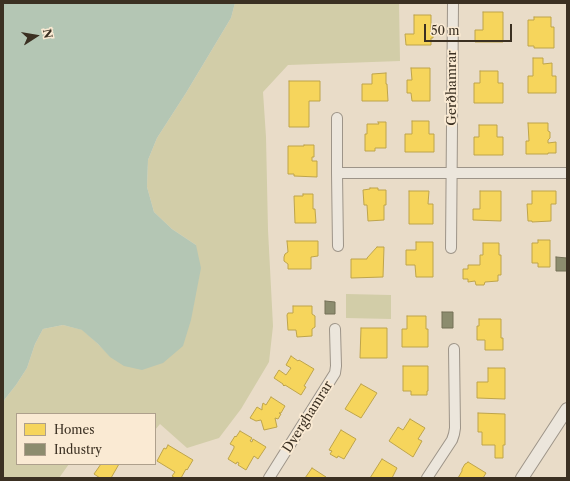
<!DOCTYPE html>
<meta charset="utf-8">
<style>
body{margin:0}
#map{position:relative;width:570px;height:481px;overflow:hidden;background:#e9dcc8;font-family:"Libre Caslon Text",serif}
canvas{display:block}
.frame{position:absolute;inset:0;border:4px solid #3b3022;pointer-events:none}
.legend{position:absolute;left:16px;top:413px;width:140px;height:52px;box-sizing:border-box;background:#faead3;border:1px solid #aea08c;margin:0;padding:5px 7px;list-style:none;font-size:12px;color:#3b3022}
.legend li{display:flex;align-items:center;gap:8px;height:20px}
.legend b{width:20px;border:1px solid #aea08c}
.north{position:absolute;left:16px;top:16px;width:40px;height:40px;-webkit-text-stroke:3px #faead3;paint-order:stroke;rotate:78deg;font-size:11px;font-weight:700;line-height:16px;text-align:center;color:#3b3022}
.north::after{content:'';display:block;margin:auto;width:14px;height:18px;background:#3b3022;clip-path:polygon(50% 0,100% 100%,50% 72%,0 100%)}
.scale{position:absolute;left:424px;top:24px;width:88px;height:18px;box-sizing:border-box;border:2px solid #3b3022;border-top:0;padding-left:5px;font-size:12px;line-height:14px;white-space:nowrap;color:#3b3022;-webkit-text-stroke:3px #faead3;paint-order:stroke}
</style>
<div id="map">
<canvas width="570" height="481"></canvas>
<div class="frame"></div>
<ul class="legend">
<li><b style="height:11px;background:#f6d55c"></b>Homes</li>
<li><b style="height:11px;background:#8c8c6e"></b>Industry</li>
</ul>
<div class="north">N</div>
<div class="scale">50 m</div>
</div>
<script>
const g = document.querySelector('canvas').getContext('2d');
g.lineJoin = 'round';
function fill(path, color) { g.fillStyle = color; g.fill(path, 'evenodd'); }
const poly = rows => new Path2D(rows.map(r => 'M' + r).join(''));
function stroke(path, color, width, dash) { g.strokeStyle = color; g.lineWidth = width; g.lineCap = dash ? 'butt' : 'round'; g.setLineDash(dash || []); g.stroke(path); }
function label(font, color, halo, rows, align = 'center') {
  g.font = font + ' "Libre Caslon Text",serif'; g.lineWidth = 4; g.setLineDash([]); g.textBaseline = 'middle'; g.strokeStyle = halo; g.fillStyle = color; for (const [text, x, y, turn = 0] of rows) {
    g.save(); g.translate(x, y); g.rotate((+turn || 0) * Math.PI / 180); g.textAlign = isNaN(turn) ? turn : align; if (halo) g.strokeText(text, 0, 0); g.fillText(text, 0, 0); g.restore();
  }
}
fill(poly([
 [235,3,399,3,400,61,288,65,263,92,266,137,268,230,273,326,269,362,241,409,219,438,187,448,160,424,155,430,155,414,17,414,17,464,69,464,59,478,3,478,3,403,5,399,16,385,27,368,35,344,43,329,63,325,83,330,98,344,111,357,196,245,172,229,154,212,147,187,148,160,157,138,186,93,231,18],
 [346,294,391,295,391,319,346,318]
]), '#d2cda8');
fill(poly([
 [3,3,235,3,231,18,186,93,157,138,148,160,147,187,154,212,172,229,196,245,201,268,191,320,183,346,163,363,142,370,124,366,110,357,98,344,82,330,63,325,43,329,35,344,27,368,16,385,5,399,3,403]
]), '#b4c6b4');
const homes = poly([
 [483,12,503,12,503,42,475,42,475,30,483,30,483,12],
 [414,15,431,15,431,34,433,34,433,38,431,38,431,45,406,45,405,34,414,34,414,15],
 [534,17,551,17,551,27,554,27,554,48,534,48,534,46,528,46,528,20,534,20,534,17],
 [533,58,543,58,543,64,552,63,552,76,556,76,556,93,528,93,528,76,533,76,533,58],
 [411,68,430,68,430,101,412,101,411,93,407,93,407,80,412,80,411,68],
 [480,71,498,71,498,83,503,83,503,103,474,103,474,83,480,83,480,71],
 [386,73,386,84,387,84,388,101,362,101,362,84,372,84,372,74,386,73],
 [289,81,320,81,320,101,309,101,309,127,289,127,289,81],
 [412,121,429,121,429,134,434,134,434,152,405,152,405,134,412,134,412,121],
 [378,122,386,122,386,148,375,148,375,151,365,151,365,134,367,134,367,124,379,124,378,122],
 [528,123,548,123,548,131,550,132,550,138,548,140,548,143,556,142,556,153,548,153,548,154,526,154,526,141,529,141,528,123],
 [479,125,497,125,497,137,503,137,503,155,474,155,474,137,479,137,479,125],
 [304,145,314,145,314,157,312,157,312,161,317,161,317,177,294,176,294,174,288,174,288,146,304,146,304,145],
 [370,188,378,188,378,190,386,190,386,205,384,205,384,220,368,221,367,205,364,205,363,190,370,189,370,188],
 [409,191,429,191,428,204,433,204,433,224,409,224,409,191],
 [480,191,501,191,501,221,473,220,473,209,480,209,480,191],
 [532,191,556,191,556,204,551,204,551,221,532,222,532,221,528,221,527,204,532,204,532,191],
 [303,194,313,194,313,209,315,209,316,223,295,223,294,196,303,196,303,194],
 [538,240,550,240,550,267,538,267,538,263,532,263,532,243,538,243,538,240],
 [287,241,318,241,318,256,311,257,311,269,288,269,288,264,284,261,284,257,285,254,288,252,287,241],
 [416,242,433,242,433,277,416,277,415,265,406,265,406,250,416,250,416,242],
 [483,243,499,243,499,255,501,255,501,275,498,275,498,281,485,282,484,285,476,285,475,281,468,282,468,279,463,279,463,269,468,269,468,265,480,265,480,255,483,255,483,243],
 [377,247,384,247,383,277,351,278,351,259,367,259,367,258,377,247],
 [293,306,312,306,312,314,315,316,315,327,312,329,312,336,297,337,296,330,288,330,287,315,288,313,293,313,293,306],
 [407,316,426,316,426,329,428,329,428,347,402,347,402,329,407,329,407,316],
 [479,319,501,319,501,338,503,338,503,350,485,350,485,340,477,340,477,326,479,326,479,319],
 [361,328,387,328,387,358,360,358,361,328],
 [291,356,298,361,299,360,314,369,304,386,306,387,301,395,285,385,284,386,283,385,283,384,274,378,279,370,286,375,291,368,286,365,291,356],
 [403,366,428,366,428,391,427,391,427,395,411,395,411,391,403,391,403,366],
 [488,368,505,368,505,399,477,398,477,382,488,382,488,368],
 [361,384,377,393,361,418,345,409,361,384],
 [271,397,285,406,281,413,279,413,281,414,278,419,275,418,277,427,264,430,261,420,256,421,250,418,257,407,262,410,262,407,263,403,266,405,271,397],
 [478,413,505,414,505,445,503,445,503,458,495,458,495,445,482,445,482,432,478,432,478,413],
 [410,419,425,428,418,439,422,441,413,457,389,441,398,427,403,430,410,419],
 [341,430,356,439,344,459,338,456,337,458,330,454,332,451,329,450,341,430],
 [240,431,252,438,250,441,252,442,253,439,266,447,258,459,254,456,246,470,238,465,239,463,237,462,236,464,228,459,234,448,234,446,230,444,235,436,236,437,240,431],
 [168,445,193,460,187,470,186,469,181,478,175,478,172,476,175,472,157,461,164,448,166,449,168,445],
 [382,459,397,468,392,478,370,478,382,459],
 [468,462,486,473,483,478,458,478,462,471,462,469,465,464,467,463,468,462],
 [101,464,119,464,111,478,100,478,94,474,101,464],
 [312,468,326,477,326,478,305,478,312,468]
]);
fill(homes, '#f6d55c');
stroke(homes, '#bea44b', 1);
const industry = poly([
 [556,257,567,258,567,271,556,271,556,257],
 [325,301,335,302,335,314,325,314,325,301],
 [442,312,453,312,453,328,442,328,442,312]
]);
fill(industry, '#8c8c6e');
stroke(industry, '#747057', 1);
const minor = poly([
 [337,118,337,173],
 [338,246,337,173,567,173],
 [451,248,453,3],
 [269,478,335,373,336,366,335,329],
 [427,478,452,440,454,434,455,428,454,349]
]);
const tertiary = poly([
 [522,478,567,409]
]);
stroke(minor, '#9d9488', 12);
stroke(tertiary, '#9d9488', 14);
stroke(minor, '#ece6dc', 10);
stroke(tertiary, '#ece6dc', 12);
label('13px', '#3b3022', '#faead3', [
 ["Gerðhamrar",452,88,-90],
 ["Dverghamrar",308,417,-58]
]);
</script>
